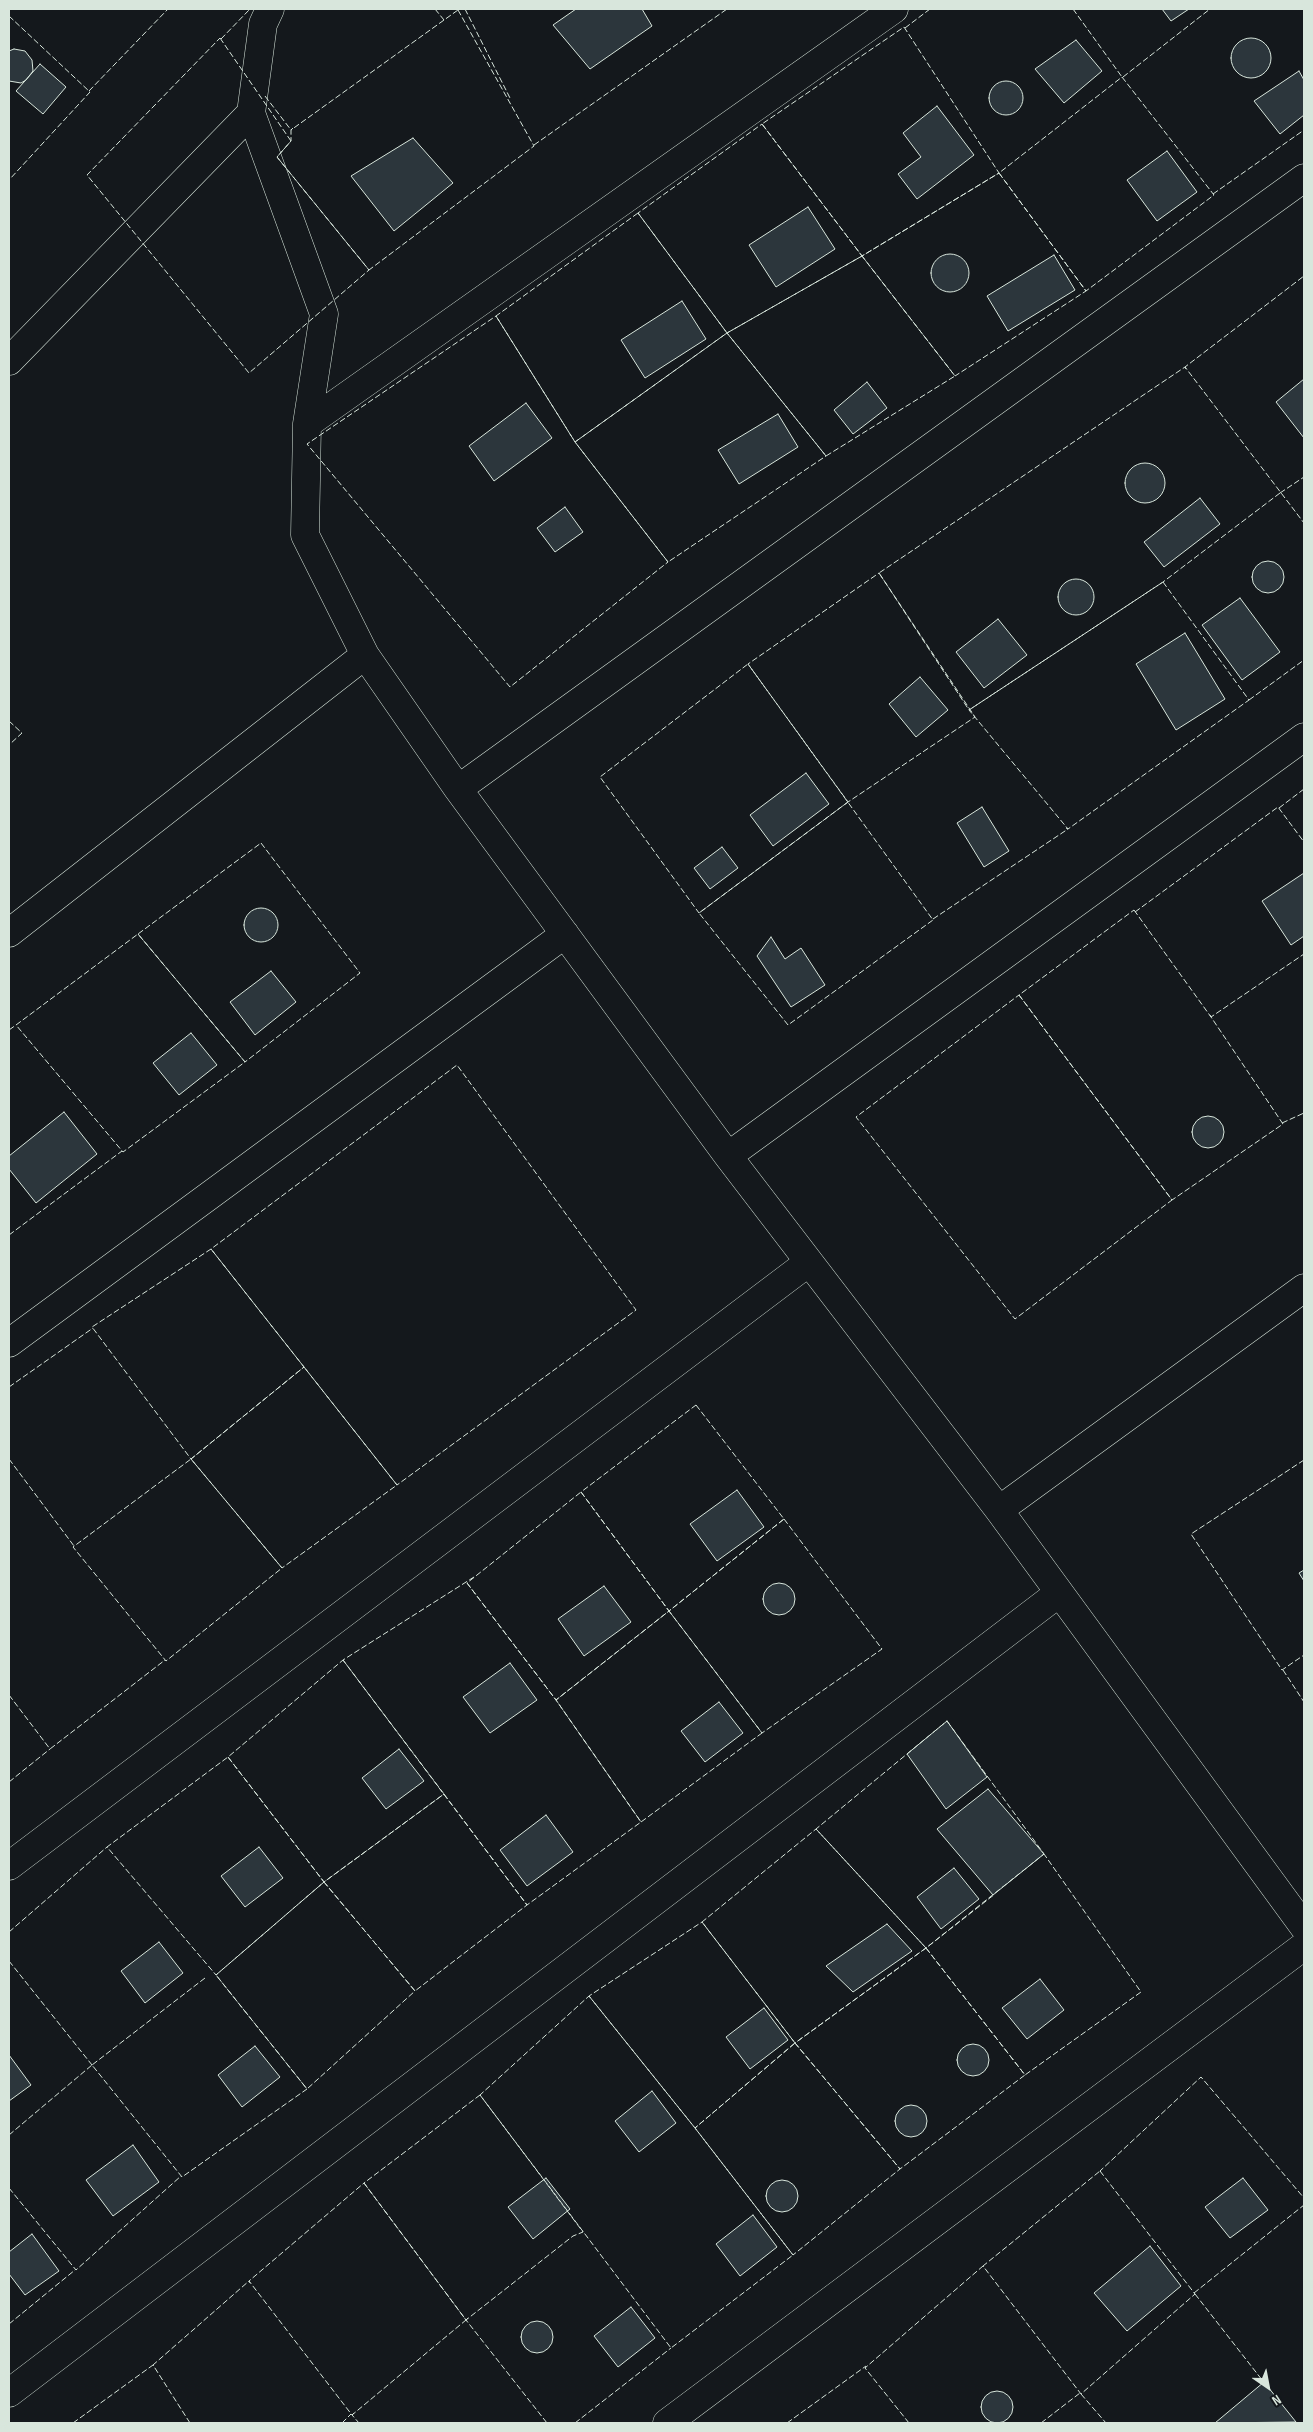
<!DOCTYPE html>
<style>
body{margin:0}
#map{position:relative;width:1313px;height:2432px;overflow:hidden;background:#14181c;font-family:"Sofia Sans Condensed",sans-serif}
canvas{display:block}
.frame{position:absolute;inset:0;border:10px solid #d8e6dc;pointer-events:none}
.north{position:absolute;left:1243px;top:2362px;width:50px;height:50px;-webkit-text-stroke:4px #14181c;paint-order:stroke;rotate:147deg;font-size:14px;font-weight:700;line-height:20px;text-align:center;color:#d8e6dc}
.north::after{content:'';display:block;margin:auto;width:18px;height:22px;background:#d8e6dc;clip-path:polygon(50% 0,100% 100%,50% 72%,0 100%)}
</style>
<div id="map">
<canvas width="1313" height="2432"></canvas>
<div class="frame"></div>
<div class="north">N</div>
</div>
<script>
const g = document.querySelector('canvas').getContext('2d');
g.lineJoin = 'round';
function fill(path, color) { g.fillStyle = color; g.fill(path, 'evenodd'); }
const poly = rows => new Path2D(rows.map(r => 'M' + r).join(''));
function stroke(path, color, width, dash) { g.strokeStyle = color; g.lineWidth = width; g.lineCap = dash ? 'butt' : 'round'; g.setLineDash(dash || []); g.stroke(path); }
const building = poly([
 [576,9,642,9,652,26,590,69,553,25,576,9],
 [1162,9,1189,9,1171,21,1162,9],
 '1231 58a20 20 0 1 1 40 0a20 20 0 1 1-40 0Z',
 [1076,40,1102,71,1064,103,1035,69,1076,40],
 [14,49,25,51,32,60,33,71,26,80,21,83,9,81,9,51,14,49],
 [40,64,66,87,43,114,16,91,40,64],
 [1299,71,1304,80,1304,115,1280,134,1254,101,1299,71],
 '989 98a17 17 0 1 1 34 0a17 17 0 1 1-34 0Z',
 [937,106,974,155,917,199,898,174,921,157,903,133,937,106],
 [413,138,453,183,394,231,351,176,413,138],
 [1167,151,1197,192,1157,221,1127,180,1167,151],
 [808,207,835,249,776,287,749,245,808,207],
 '931 273a19 19 0 1 1 38 0a19 19 0 1 1-38 0Z',
 [1054,255,1075,290,1008,331,987,296,1054,255],
 [682,301,706,339,645,378,621,340,682,301],
 [1304,379,1304,438,1276,402,1304,379],
 [867,382,887,408,853,434,834,410,867,382],
 [526,403,552,438,494,481,469,446,526,403],
 [778,414,798,447,739,484,718,450,778,414],
 '1125 483a20 20 0 1 1 40 0a20 20 0 1 1-40 0Z',
 [1200,498,1220,524,1164,567,1144,542,1200,498],
 [565,507,583,532,555,552,537,528,565,507],
 '1252 577a16 16 0 1 1 32 0a16 16 0 1 1-32 0Z',
 '1058 597a18 18 0 1 1 36 0a18 18 0 1 1-36 0Z',
 [1240,598,1280,652,1242,680,1202,625,1240,598],
 [998,619,1027,655,984,688,956,652,998,619],
 [1185,633,1225,699,1176,730,1136,664,1185,633],
 [920,677,948,710,916,737,889,704,920,677],
 [806,773,829,804,773,846,750,815,806,773],
 [982,807,1009,851,984,867,957,823,982,807],
 [722,847,738,868,710,889,694,868,722,847],
 [1304,873,1304,936,1291,945,1262,901,1304,873],
 '244 925a17 17 0 1 1 34 0a17 17 0 1 1-34 0Z',
 [771,937,785,959,801,948,825,985,791,1007,757,956,771,937],
 [271,971,296,1002,255,1035,230,1002,271,971],
 [191,1033,217,1065,179,1095,153,1063,191,1033],
 [64,1112,97,1154,36,1203,9,1169,9,1156,64,1112],
 '1192 1132a16 16 0 1 1 32 0a16 16 0 1 1-32 0Z',
 [737,1490,764,1527,717,1561,690,1524,737,1490],
 [1304,1570,1304,1581,1299,1573,1304,1570],
 '763 1599a16 16 0 1 1 32 0a16 16 0 1 1-32 0Z',
 [604,1586,631,1622,584,1656,558,1619,604,1586],
 [510,1663,537,1700,490,1733,463,1697,510,1663],
 [719,1702,743,1733,705,1762,681,1731,719,1702],
 [947,1721,987,1777,946,1809,907,1754,947,1721],
 [399,1749,424,1781,386,1809,362,1778,399,1749],
 [988,1789,1044,1854,993,1895,937,1829,988,1789],
 [546,1815,573,1852,527,1886,500,1850,546,1815],
 [259,1847,283,1878,245,1907,221,1876,259,1847],
 [954,1868,979,1899,941,1929,917,1897,954,1868],
 [887,1924,912,1951,853,1992,826,1966,887,1924],
 [159,1942,183,1973,145,2003,121,1971,159,1942],
 [1040,1979,1064,2010,1027,2039,1002,2008,1040,1979],
 [764,2008,788,2040,750,2069,726,2037,764,2008],
 '957 2060a16 16 0 1 1 32 0a16 16 0 1 1-32 0Z',
 [255,2046,280,2077,242,2107,218,2075,255,2046],
 [9,2055,31,2085,9,2101,9,2055],
 [652,2091,676,2123,639,2152,615,2121,652,2091],
 '895 2121a16 16 0 1 1 32 0a16 16 0 1 1-32 0Z',
 [133,2145,159,2182,113,2216,86,2180,133,2145],
 [546,2178,570,2209,533,2239,508,2207,546,2178],
 [1243,2178,1268,2210,1230,2238,1205,2207,1243,2178],
 '766 2196a16 16 0 1 1 32 0a16 16 0 1 1-32 0Z',
 [753,2215,777,2247,740,2276,716,2244,753,2215],
 [32,2234,59,2271,25,2295,9,2274,9,2252,32,2234],
 [1150,2246,1181,2286,1127,2331,1094,2293,1150,2246],
 [631,2307,655,2338,618,2367,594,2336,631,2307],
 '521 2337a16 16 0 1 1 32 0a16 16 0 1 1-32 0Z',
 [1264,2382,1296,2422,1215,2423,1264,2382],
 '981 2407a16 16 0 1 1 32 0a16 16 0 1 1-32 0Z'
]);
fill(building, '#2c363c');
stroke(building, '#d8e6dc', 1);
const minor = poly([
 [270,9,263,24,251,113,324,314,307,424,305,535,365,655,458,789,728,1156,999,1510,1304,1927],
 [9,361,251,113],
 [307,424,894,9],
 [458,789,1304,178],
 [9,933,365,655],
 [728,1156,1304,737],
 [9,1343,565,934],
 [999,1510,1304,1288],
 [9,1866,809,1262],
 [9,2393,1059,1593],
 [667,2423,1304,1946]
]);
stroke(minor, '#d8e6dc', 29);
stroke(minor, '#14181c', 28);
stroke(poly([
 [435,9,444,20],
 [465,9,511,100],
 [1073,9,1122,77,1121,78],
 [458,10,534,146,369,270,277,157,291,141,291,130,458,10],
 [9,16,90,92,9,180],
 [904,27,999,173,862,256,762,124,904,27],
 [905,28,930,9],
 [220,38,291,141,277,157,369,270,249,373,87,175,220,38],
 [221,39,250,9],
 [1122,77,1214,195,1086,291,999,173,1122,77],
 [1123,77,1210,9],
 [89,91,168,9],
 [265,96,291,130,293,128],
 [762,124,862,256,727,333,638,213,762,124],
 [534,145,727,9],
 [999,173,1086,291,955,376,862,256,999,173],
 [1213,194,1304,130],
 [638,213,727,333,575,442,496,316,638,213],
 [862,256,955,376,826,456,727,333,862,256],
 [496,316,575,442,668,562,510,687,307,444,496,316],
 [727,333,826,456,668,562,575,442,727,333],
 [1186,369,1185,367,1304,276],
 [1280,493,1163,582,969,710,879,573,1185,367,1304,523],
 [1280,493,1304,477],
 [879,573,975,717,848,802,748,664,879,573],
 [1163,582,1249,700,1068,829,969,710,1163,582],
 [1249,700,1304,660],
 [9,721,22,733,9,745],
 [848,802,699,913,788,1025,933,920,748,664,600,777,699,913,848,802],
 [1279,808,1304,789],
 [261,843,360,973,245,1062,138,934,261,843],
 [1134,910,1211,1017,1283,1124,1172,1200,1019,995,1134,910],
 [1135,912,1278,807,1304,842],
 [933,919,1068,829,1066,828],
 [138,934,245,1062,123,1152,16,1025,138,934],
 [1019,995,1172,1200,1015,1319,856,1117,1019,995],
 [1210,1015,1211,1017,1304,954],
 [9,1030,16,1025],
 [1282,1123,1304,1113],
 [9,1235,122,1151],
 [211,1249,397,1485,636,1310,457,1065,211,1249,92,1327,191,1459,304,1367,211,1249],
 [304,1367,397,1485,282,1568,191,1459,304,1367],
 [9,1387,93,1328],
 [696,1405,784,1519,669,1611,581,1492,696,1405],
 [9,1459,74,1546],
 [191,1459,282,1568,166,1661,73,1547,191,1459],
 [1304,1460,1191,1534,1282,1670,1304,1655],
 [581,1492,669,1611,556,1700,467,1583,581,1492],
 [784,1519,882,1649,762,1733,669,1611,784,1519],
 [467,1583,556,1700,641,1822,527,1905,343,1660,474,1577],
 [669,1611,762,1733,641,1822,556,1700,669,1611],
 [343,1660,444,1794,324,1882,228,1757,343,1660],
 [1283,1670,1304,1702],
 [9,1695,50,1749,165,1660],
 [947,1721,1044,1854,926,1948,816,1829,947,1721],
 [228,1757,324,1882,216,1975,107,1847,228,1757],
 [9,1782,50,1749],
 [444,1794,527,1905,415,1991,324,1882,444,1794],
 [816,1829,926,1948,795,2043,702,1922,816,1829],
 [324,1882,415,1991,307,2089,216,1975,324,1882],
 [702,1922,795,2043,695,2128,589,1996,702,1922],
 [9,1932,107,1847],
 [926,1948,1025,2075,1141,1992,1044,1854,1042,1856],
 [926,1948,1025,2075,900,2169,795,2043,926,1948,995,1894],
 [9,1961,92,2065,93,2064],
 [205,1978,92,2065,182,2177,307,2089,216,1975],
 [589,1996,695,2128,793,2255,671,2348,480,2095,589,1996],
 [795,2043,900,2169,793,2255,695,2128,795,2043],
 [480,2095,583,2232,573,2236,466,2320,364,2183,480,2095],
 [9,2135,92,2065,93,2067],
 [1100,2171,1195,2294,1081,2394,983,2266,1100,2171],
 [1101,2172,1100,2171,1201,2077,1304,2198],
 [364,2183,466,2320,352,2415,249,2281,364,2183],
 [9,2188,76,2270,181,2176],
 [1194,2293,1304,2205],
 [1195,2294,1266,2385],
 [468,2318,466,2320,547,2423],
 [9,2324,75,2270],
 [1081,2394,1106,2423],
 [354,2413,352,2415,359,2423],
 [73,2423,153,2365,154,2366],
 [190,2423,153,2365,249,2281,250,2283],
 [342,2423,351,2414],
 [575,2423,671,2348],
 [787,2423,866,2366],
 [909,2423,865,2368,983,2266,985,2268],
 [1041,2423,1080,2393]
]), '#d8e6dc', 1, [6, 2.5]);
</script>
